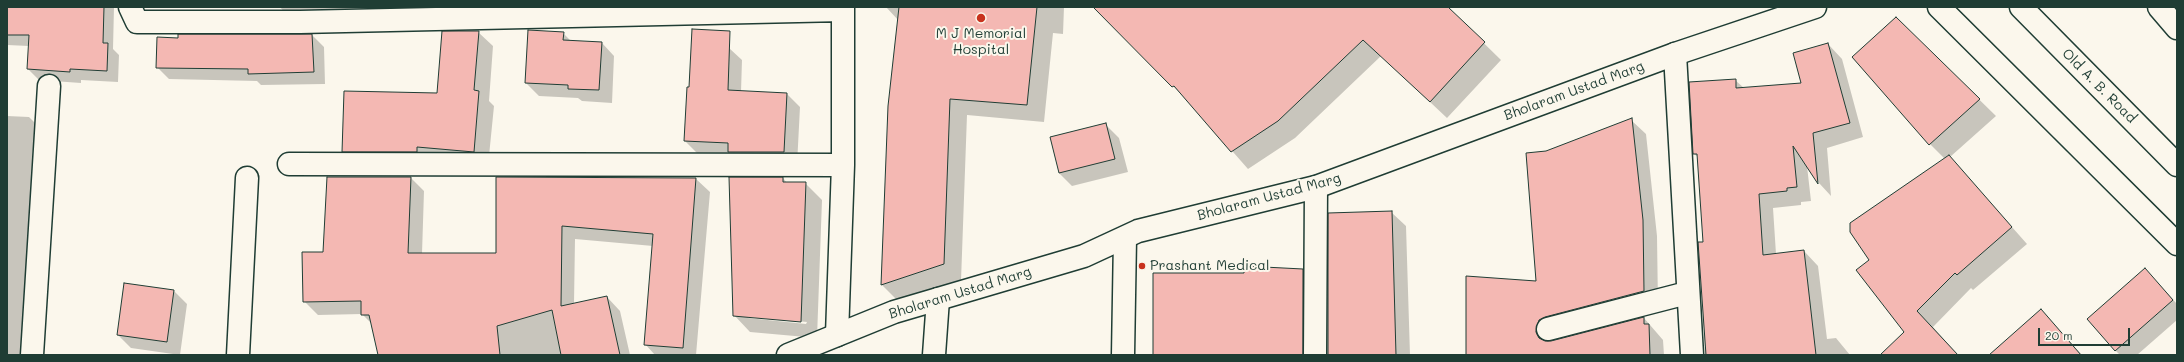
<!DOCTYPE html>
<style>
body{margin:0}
#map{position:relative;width:2184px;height:362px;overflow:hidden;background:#fbf7ec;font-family:Mali,sans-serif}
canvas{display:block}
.frame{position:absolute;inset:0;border:8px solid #1f3d34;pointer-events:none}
.scale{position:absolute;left:2038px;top:328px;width:92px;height:18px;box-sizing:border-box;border:2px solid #1f3d34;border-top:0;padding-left:5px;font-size:12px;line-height:14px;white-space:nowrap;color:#1f3d34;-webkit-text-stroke:3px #fbf7ec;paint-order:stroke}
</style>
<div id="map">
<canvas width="2184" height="362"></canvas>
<div class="frame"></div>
<div class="scale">20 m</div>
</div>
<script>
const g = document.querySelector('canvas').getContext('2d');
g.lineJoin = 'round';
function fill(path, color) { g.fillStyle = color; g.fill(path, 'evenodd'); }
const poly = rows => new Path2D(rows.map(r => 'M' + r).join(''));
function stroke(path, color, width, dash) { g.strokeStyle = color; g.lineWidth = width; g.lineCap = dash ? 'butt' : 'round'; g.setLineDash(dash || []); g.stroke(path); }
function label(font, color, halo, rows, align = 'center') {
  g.font = font + ' Mali,sans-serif'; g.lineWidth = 4; g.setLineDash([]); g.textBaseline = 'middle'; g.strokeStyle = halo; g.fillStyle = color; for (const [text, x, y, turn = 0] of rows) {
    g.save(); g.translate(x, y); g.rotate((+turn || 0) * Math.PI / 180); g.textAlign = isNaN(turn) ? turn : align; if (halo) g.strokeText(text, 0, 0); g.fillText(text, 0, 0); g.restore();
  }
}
fill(poly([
 [7,7,114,7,113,49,119,55,118,82,81,80,81,83,39,80,28,69,29,46,7,45],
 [280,7,535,7,406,10,323,9,324,22,293,22],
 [886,7,1064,7,1063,34,1053,33,1044,122,967,115,961,281,899,302,882,285,889,106,899,21],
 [1094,7,1447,7,1501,60,1447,118,1381,56,1295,138,1248,169,1190,103],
 [1896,18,1996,116,1950,157,2027,244,1973,290,1971,288,1933,327,1958,355,1881,355,1905,333,1870,261,1945,159,1930,144],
 [478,32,493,46,489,101,494,106,488,166,358,166,343,151,438,94],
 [563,33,572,42,602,43,614,56,612,103,582,101,578,98,539,96,526,83],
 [312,35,324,47,325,84,261,85,257,81,169,79,157,67,179,39],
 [1828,44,1842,59,1863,137,1827,148,1831,196,1819,183,1807,166,1811,201,1801,202,1801,205,1773,208,1776,254,1804,251,1818,266,1827,339,1836,338,1850,355,1705,355,1699,243,1704,242,1698,157,1694,154,1735,80,1744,88,1803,83],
 [692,46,729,48,742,60,741,92,787,94,800,107,797,165,698,154,685,141],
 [7,116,29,117,46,134,37,355,7,355],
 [1631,120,1646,134,1657,236,1658,306,1553,335,1551,342,1644,318,1663,340,1664,355,1468,355,1537,282,1546,152],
 [1106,125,1119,138,1128,172,1072,186,1059,173],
 [411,178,424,191,422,254,497,254,497,178,696,179,710,192,696,355,655,355,645,344,653,246,575,239,574,304,607,297,620,311,630,355,379,355,372,324,362,314,318,315,304,301,324,253],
 [783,178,787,183,805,183,822,200,817,338,750,332,734,315],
 [748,316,807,322,806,324,748,318],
 [1391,212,1406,226,1410,355,1329,355],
 [2145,269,2177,304,2177,320,2137,355,2120,355,2115,350],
 [1303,270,1317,285,1317,355,1154,355,1245,274],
 [174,291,187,304,180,355,131,348,118,335],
 [2041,310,2082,355,1990,355]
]), '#0003');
const building = poly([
 [7,7,104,7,103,43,108,43,107,71,70,69,70,72,27,69,29,35,7,35,7,7],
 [899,7,1037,7,1027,105,950,99,944,264,881,285,888,106,899,7],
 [1093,7,1448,7,1485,42,1430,102,1363,40,1278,121,1231,152,1174,86,1172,87,1093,7],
 [1896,17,1980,99,1929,145,1852,57,1896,17],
 [692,29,730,31,728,90,787,93,784,152,728,152,728,143,684,141,687,87,689,87,692,29],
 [528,30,564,32,563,40,602,42,599,90,568,89,568,85,525,83,528,30],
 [442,31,479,31,474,90,479,91,474,152,417,147,417,152,342,152,344,91,437,93,442,31],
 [178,34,312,34,314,72,248,74,248,69,156,68,157,37,178,38,178,34],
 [1828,43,1850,123,1813,133,1818,184,1793,146,1797,187,1787,188,1787,191,1759,194,1763,255,1804,250,1816,355,1706,355,1698,242,1703,242,1697,154,1693,154,1689,82,1736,79,1736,88,1801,83,1793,53,1828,43],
 [1632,118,1643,220,1644,291,1545,317,1539,320,1536,332,1539,338,1545,341,1551,341,1644,317,1644,324,1649,324,1650,355,1466,355,1466,276,1536,281,1526,153,1546,151,1632,118],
 [1106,123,1115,159,1059,173,1050,137,1106,123],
 [1949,155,2012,227,1957,275,1955,273,1917,311,1958,355,1880,355,1904,332,1856,270,1869,260,1850,232,1850,223,1949,155],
 [327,177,411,177,408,253,496,253,496,177,696,178,683,348,644,345,653,234,562,226,561,306,607,296,620,355,561,355,552,310,497,326,500,355,378,355,369,315,361,315,361,301,303,302,302,252,323,252,327,177],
 [729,177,783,177,783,182,806,182,801,322,733,316,729,177],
 [1392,211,1396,355,1328,355,1328,213,1392,211],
 [1244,266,1303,269,1303,355,1153,355,1153,273,1244,273,1244,266],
 [2145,268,2173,300,2115,351,2087,319,2145,268],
 [124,283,174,290,167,342,117,335,124,283],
 [2041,309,2081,355,1989,355,2041,309]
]);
fill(building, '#f4b8b3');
stroke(building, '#1f3d34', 1);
const street = poly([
 [130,7,137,22,300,22,843,10],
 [1675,54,1692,355],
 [289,164,843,165],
 [1548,329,1687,293],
 [837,335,843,165,843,7],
 [32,355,49,86],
 [238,355,247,178],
 [934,355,938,299],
 [1123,355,1125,238],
 [1315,355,1316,187]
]);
const secondary = poly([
 [1939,7,2177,244],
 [2021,7,2177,165],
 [2159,7,2177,28],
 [788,355,894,312,1084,256,1138,231,1316,187,1675,54,1815,7]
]);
stroke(street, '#1f3d34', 25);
stroke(secondary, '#1f3d34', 25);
stroke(street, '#fbf7ec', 22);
stroke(secondary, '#fbf7ec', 22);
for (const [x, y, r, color] of [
 [981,18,5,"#c8321e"],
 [1142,266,4,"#c8321e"]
]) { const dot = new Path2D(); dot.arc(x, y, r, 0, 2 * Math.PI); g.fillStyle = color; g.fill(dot); stroke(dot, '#fbf7ec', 1.5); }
label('14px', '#1f3d34', '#fbf7ec', [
 ["M J Memorial",981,34],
 ["Hospital",981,50],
 ["Prashant Medical",1150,266,"left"]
]);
label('14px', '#1f3d34', '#fbf7ec', [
 ["Old A. B. Road",2099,86,45],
 ["Bholaram Ustad Marg",1574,91,-20],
 ["Bholaram Ustad Marg",1269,197,-15],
 ["Bholaram Ustad Marg",960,293,-17]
]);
</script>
